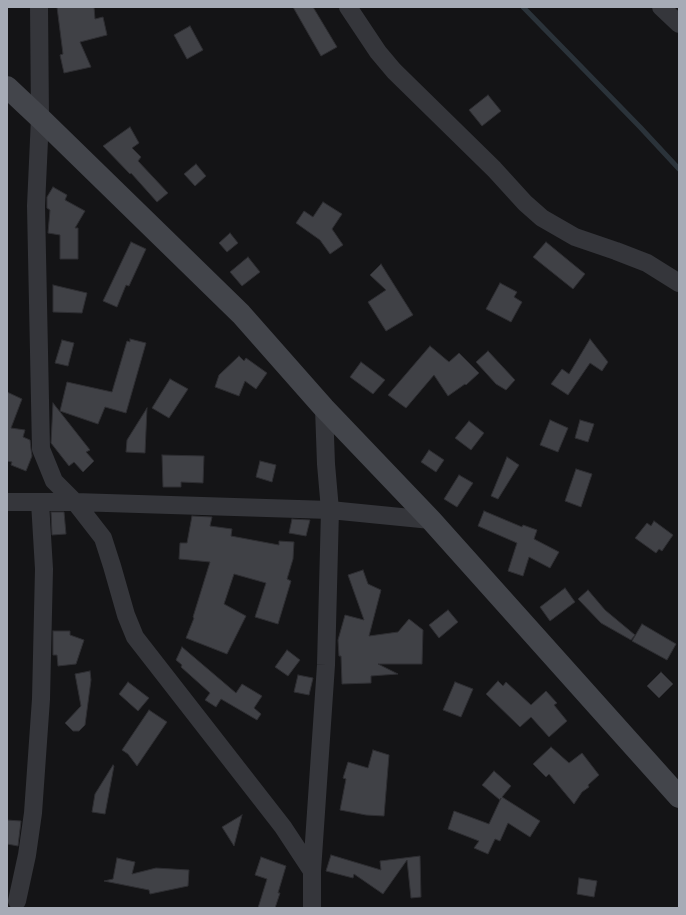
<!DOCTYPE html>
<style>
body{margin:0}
#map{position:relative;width:686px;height:915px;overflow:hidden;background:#141416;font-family:Jost,sans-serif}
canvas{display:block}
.frame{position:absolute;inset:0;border:8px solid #a6abb6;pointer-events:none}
</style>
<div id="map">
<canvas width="686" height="915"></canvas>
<div class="frame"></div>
</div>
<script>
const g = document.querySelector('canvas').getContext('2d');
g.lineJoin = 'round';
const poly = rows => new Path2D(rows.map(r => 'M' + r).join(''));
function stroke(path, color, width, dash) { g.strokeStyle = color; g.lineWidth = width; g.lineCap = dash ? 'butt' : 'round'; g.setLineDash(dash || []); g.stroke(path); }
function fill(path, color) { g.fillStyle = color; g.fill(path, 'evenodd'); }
stroke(poly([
 [523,7,640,127,679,169]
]), '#2b333a', 5);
const building = poly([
 [57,7,94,7,95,19,103,17,107,35,80,42,91,67,64,73,60,55,63,54,57,7],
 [293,7,313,7,337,47,321,56,293,7],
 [190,26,203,50,187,59,174,35,190,26],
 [488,95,501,111,482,126,469,110,488,95],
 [130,127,139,143,132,148,141,157,138,161,168,193,157,202,131,173,130,174,103,146,130,127],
 [196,164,206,176,195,186,184,174,196,164],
 [53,187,67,195,65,200,85,211,75,228,78,228,78,259,60,259,60,235,48,233,50,210,47,208,47,197,53,187],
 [323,202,342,214,332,229,343,245,330,254,320,240,296,223,304,211,313,217,323,202],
 [230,233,238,243,227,252,219,243,230,233],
 [131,242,146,249,129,286,126,285,117,307,103,301,131,242],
 [546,242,585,274,573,289,533,257,546,242],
 [248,257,260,272,242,286,230,272,248,257],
 [381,264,413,315,386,331,368,302,386,290,370,275,381,264],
 [500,283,517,292,514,297,522,302,511,322,486,309,500,283],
 [53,285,87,293,82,313,53,312,53,285],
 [130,339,146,343,126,413,105,407,98,424,60,411,67,382,112,392,127,341,130,342,130,339],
 [590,339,608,362,602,371,590,363,568,395,551,384,562,369,569,374,590,339],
 [62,340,74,343,68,366,55,363,62,340],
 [430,346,449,362,459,353,479,373,466,385,465,384,448,396,434,375,406,408,388,395,430,346],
 [488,351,515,380,506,390,496,384,476,362,488,351],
 [239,356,244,361,246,358,267,373,256,389,245,381,239,396,215,387,219,375,239,356],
 [361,362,385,380,373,394,350,377,361,362],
 [170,379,188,389,169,418,152,408,170,379],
 [7,392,22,399,11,428,25,430,23,437,30,440,31,449,32,456,26,471,11,465,12,462,7,461,7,392],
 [53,403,90,450,86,452,94,461,83,472,74,462,69,466,51,443,53,403],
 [147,408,145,453,126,452,127,440,147,408],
 [550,420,568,428,558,452,540,445,550,420],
 [580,420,594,424,588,442,575,438,580,420],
 [469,421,484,433,471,450,455,438,469,421],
 [429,450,444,460,436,472,421,462,429,450],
 [162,455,204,456,203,483,181,482,181,487,163,487,162,455],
 [507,457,519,465,498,499,491,496,507,457],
 [260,461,276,465,272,482,256,477,260,461],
 [576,469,592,474,581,507,565,501,576,469],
 [459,475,473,483,457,507,444,499,459,475],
 [484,511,522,527,523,525,537,530,534,539,559,552,550,568,529,557,523,576,508,571,517,543,478,526,484,511],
 [51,512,64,512,66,534,52,535,51,512],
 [192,516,212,517,210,526,232,529,231,536,279,545,279,541,294,542,293,559,287,579,291,581,278,624,255,617,266,583,234,574,224,604,246,616,227,654,186,638,194,618,193,617,210,562,179,559,180,543,187,543,192,516],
 [292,519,310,520,306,536,289,533,292,519],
 [654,521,673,535,662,551,659,549,656,553,635,538,647,523,651,526,654,521],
 [363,570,368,584,381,590,369,636,398,632,409,619,423,630,422,664,378,664,398,674,371,676,371,683,342,684,341,656,339,656,338,640,345,615,364,620,348,575,363,570],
 [565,588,575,602,550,621,540,607,565,588],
 [588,590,605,610,635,635,631,640,601,623,578,599,588,590],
 [448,610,458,622,439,638,429,625,448,610],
 [642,624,676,644,667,660,632,641,642,624],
 [53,631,70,631,70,635,84,640,76,664,58,666,57,655,53,655,53,631],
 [182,647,236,693,242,684,262,696,254,708,261,714,257,720,221,699,216,707,205,700,210,693,181,667,182,665,176,660,182,647],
 [287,650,300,660,288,676,275,667,287,650],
 [90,671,91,680,85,725,79,731,73,731,65,723,81,706,75,674,90,671],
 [661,672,673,684,659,698,647,686,661,672],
 [298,675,313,678,309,695,294,692,298,675],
 [498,681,503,686,506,682,531,705,546,691,557,703,554,705,567,721,549,737,531,717,520,727,486,694,498,681],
 [128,682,149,698,138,711,119,694,128,682],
 [455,682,473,689,461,717,443,710,455,682],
 [149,710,167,722,137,766,128,754,122,750,149,710],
 [551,747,569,763,582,753,599,775,588,785,589,787,582,792,574,804,549,774,546,777,533,764,551,747],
 [373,750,389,755,384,816,366,815,340,810,346,779,343,778,348,762,368,768,373,750],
 [113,765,114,766,105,814,92,812,95,794,113,765],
 [494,771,511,786,502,797,540,821,530,837,508,823,500,841,495,839,488,854,474,848,479,841,448,829,454,811,489,824,501,798,500,800,482,785,494,771],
 [242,815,234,846,222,827,242,815],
 [7,820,21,821,18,846,7,844,7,820],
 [331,855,381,870,380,861,420,856,421,897,411,898,407,860,383,894,354,874,353,878,326,871,331,855],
 [261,857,286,866,278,893,280,893,275,908,258,908,267,879,255,875,261,857],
 [117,858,135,862,132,874,156,868,189,870,188,886,150,894,149,890,104,881,113,879,117,858],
 [579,878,597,881,594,897,577,894,579,878]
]);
fill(building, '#404146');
stroke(building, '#2e2e32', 1);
stroke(poly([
 [39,7,40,118,36,206,41,449,54,481,75,502,103,538,112,566,126,615,135,637,283,827,312,871],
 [348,7,378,52,394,71,494,169,525,203,542,218,575,237,616,251,647,263,679,283],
 [661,7,679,24],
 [7,502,75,502,330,510,431,520],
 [17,901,27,855,33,813,41,699,44,569,40,502],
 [312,908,312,871,326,665,330,510,326,464,324,408]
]), '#35363b', 18);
stroke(poly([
 [7,87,40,118,241,314,324,408,431,520,679,797]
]), '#43454b', 22);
</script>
